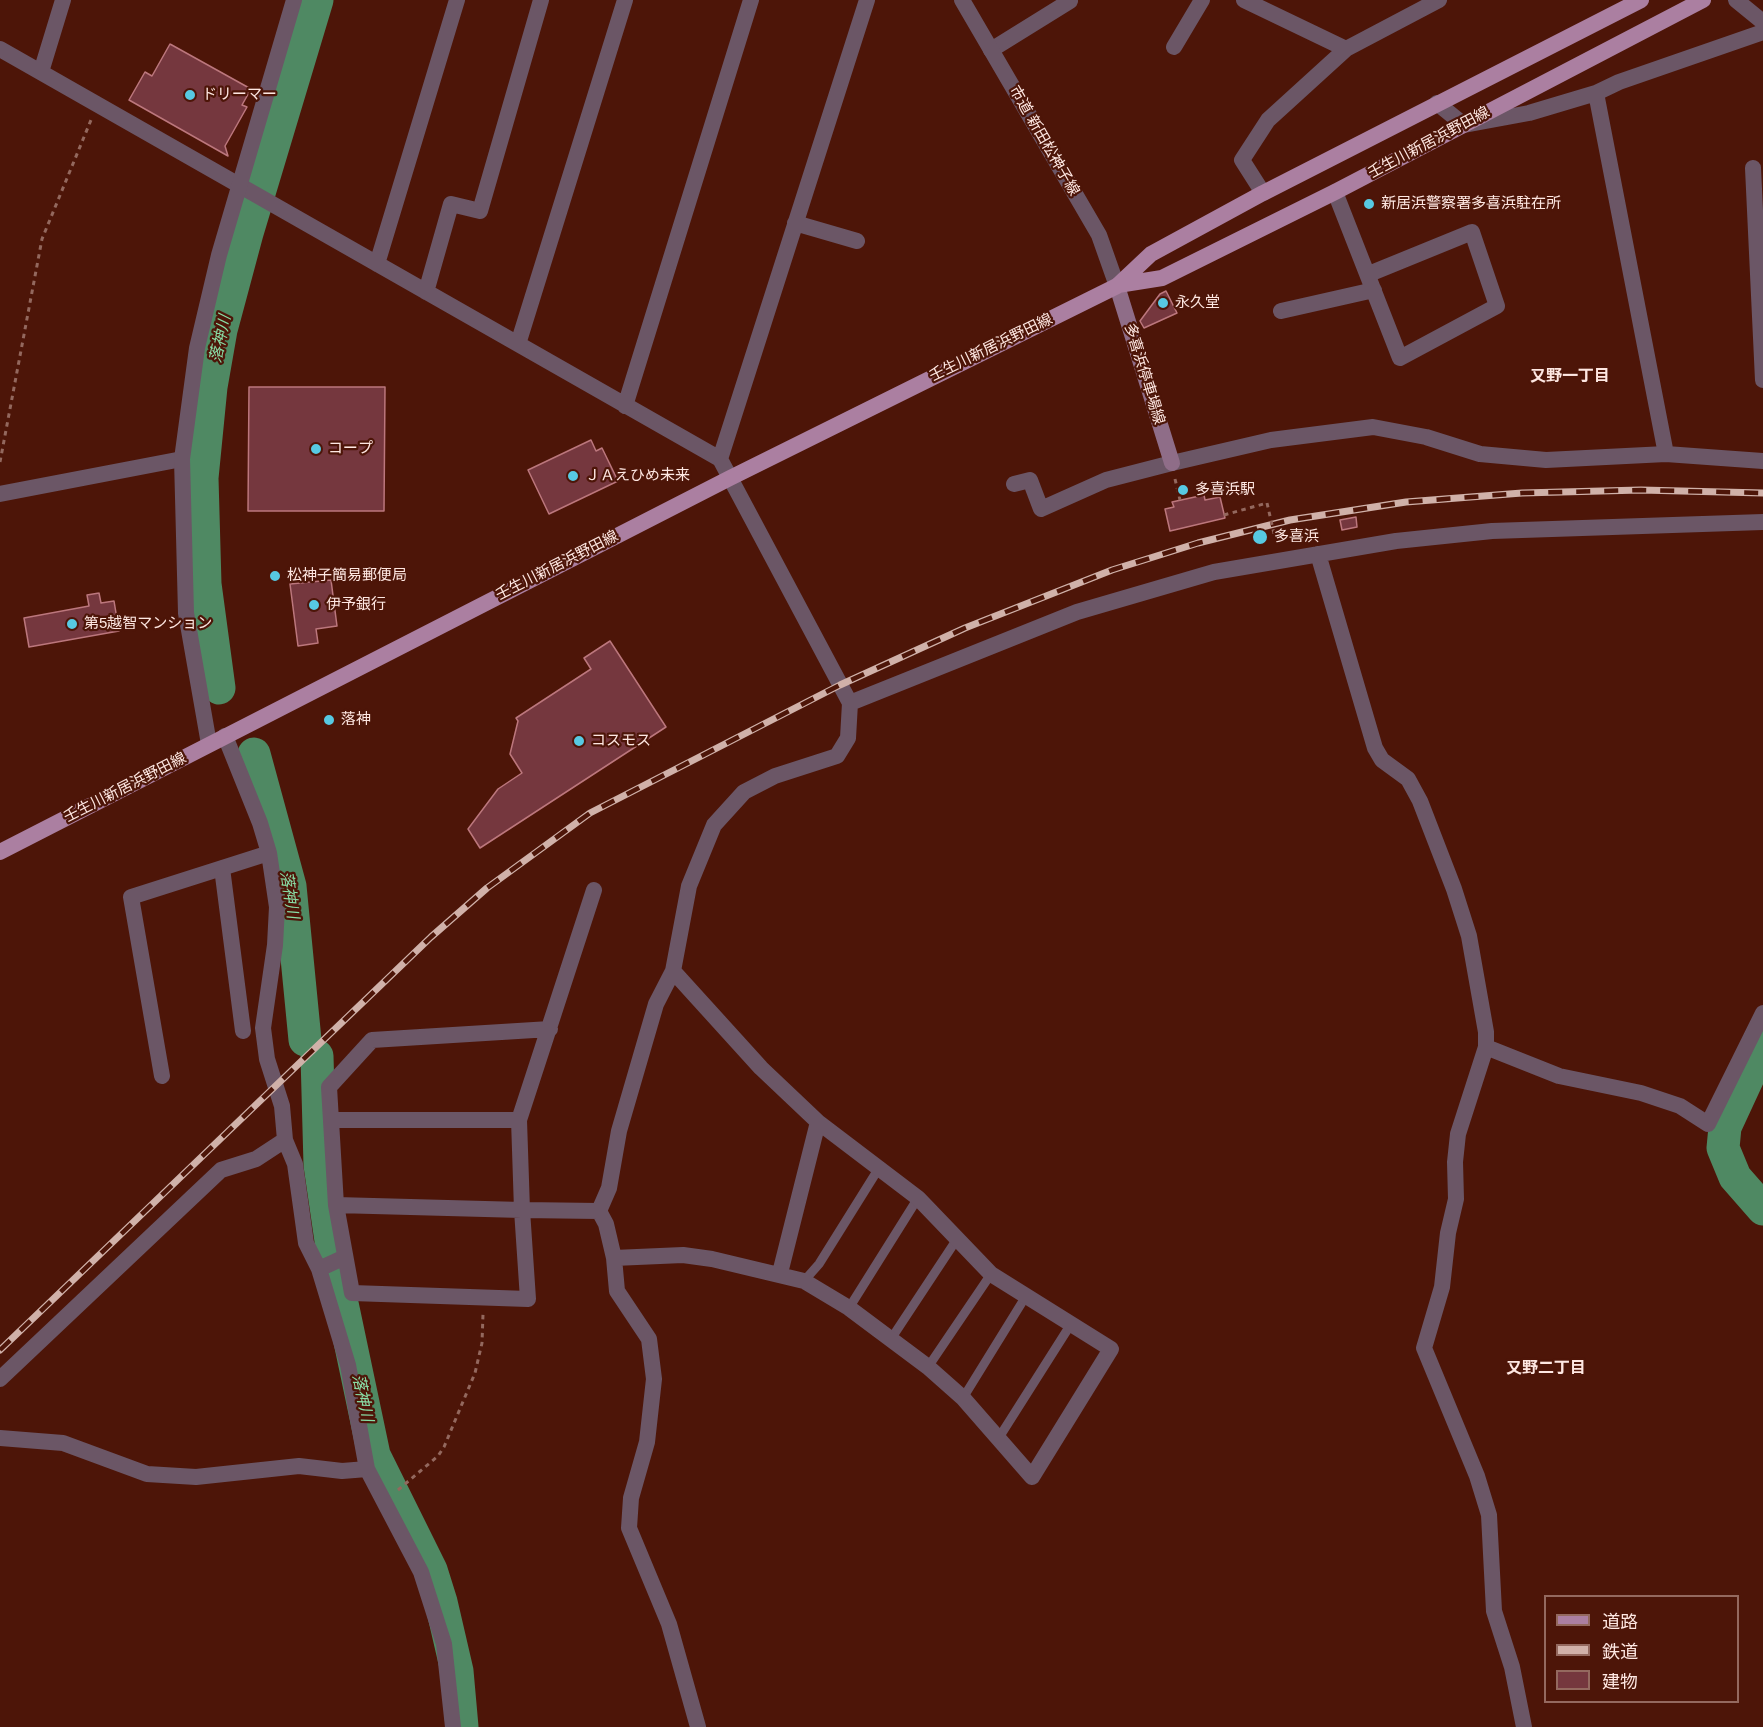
<!DOCTYPE html>
<meta charset="utf-8">
<style>
body{margin:0}
#map{position:relative;width:1763px;height:1727px;overflow:hidden;background:#4d1508;font-family:Helvetica,"Noto Sans JP",sans-serif}
canvas{display:block}
.legend{position:absolute;left:1544px;top:1595px;width:195px;height:108px;box-sizing:border-box;background:#4d1508;border:2px solid #94695f;margin:0;padding:8px 10px;list-style:none;font-size:18px;color:#fee7e2}
.legend li{display:flex;align-items:center;gap:12px;height:30px}
.legend b{width:30px;border:2px solid #94695f}
</style>
<div id="map">
<canvas width="1763" height="1727"></canvas>
<ul class="legend">
<li><b style="height:8px;background:#ab7fa1"></b>道路</li>
<li><b style="height:8px;background:#d0b1a9"></b>鉄道</li>
<li><b style="height:16px;background:#75373e"></b>建物</li>
</ul>
</div>
<script>
const g = document.querySelector('canvas').getContext('2d');
g.lineJoin = 'round';
const poly = rows => new Path2D(rows.map(r => 'M' + r).join(''));
function stroke(path, color, width, dash) { g.strokeStyle = color; g.lineWidth = width; g.lineCap = dash ? 'butt' : 'round'; g.setLineDash(dash || []); g.stroke(path); }
function fill(path, color) { g.fillStyle = color; g.fill(path, 'evenodd'); }
function label(font, color, halo, rows, align = 'center') {
  g.font = font + ' Helvetica,"Noto Sans JP",sans-serif'; g.lineWidth = 4.5; g.setLineDash([]); g.textBaseline = 'middle'; g.strokeStyle = halo; g.fillStyle = color; for (const [text, x, y, turn = 0] of rows) {
    g.save(); g.translate(x, y); g.rotate((+turn || 0) * Math.PI / 180); g.textAlign = isNaN(turn) ? turn : align; if (halo) g.strokeText(text, 0, 0); g.fillText(text, 0, 0); g.restore();
  }
}
stroke(poly([
 [219,688,205,584,202,478,211,387,221,330,247,233,317,0],
 [254,754,290,886,305,1040],
 [1763,1045,1725,1127,1723,1148,1735,1177,1763,1209],
 [317,1056,320,1165,336,1275,374,1455,431,1570,441,1602,457,1671,462,1727]
]), '#4f8963', 33);
const building = poly([
 [170,44,251,89,242,105,247,107,225,146,228,156,129,100,145,72,152,76,170,44],
 [1166,291,1177,313,1144,328,1140,321,1160,294,1166,291],
 [249,387,385,387,384,511,248,511,249,387],
 [591,440,596,451,602,448,618,481,549,514,528,470,591,440],
 [1204,495,1205,500,1220,497,1225,518,1170,531,1165,509,1174,507,1172,502,1204,495],
 [1356,517,1357,527,1342,530,1340,520,1356,517],
 [331,580,337,626,316,629,318,643,298,646,290,584,331,580],
 [99,593,101,603,114,601,119,631,29,647,24,618,89,606,87,595,99,593],
 [610,641,666,727,480,848,468,829,498,789,522,773,510,754,518,721,516,718,591,669,584,658,610,641]
]);
fill(building, '#75373e');
stroke(building, '#bc777d', 1.5);
stroke(poly([
 [0,462,42,239,91,120],
 [1175,479,1180,500],
 [1224,515,1267,503],
 [1275,538,1307,532],
 [398,1490,438,1456,444,1447,475,1373,482,1343,483,1314]
]), '#93685e', 3, [4.5, 4.5]);
stroke(poly([
 [804,1281,819,1264,879,1168],
 [849,1308,918,1198],
 [891,1339,957,1239],
 [928,1367,991,1274],
 [963,1398,1026,1296],
 [1000,1436,1071,1324]
]), '#6b5666', 9);
stroke(poly([
 [1244,0,1346,49,1439,0],
 [1736,0,1763,22],
 [1174,47,1202,0],
 [0,49,720,459,850,703,1077,612,1214,572,1396,541,1492,531,1763,522],
 [991,50,1070,1],
 [41,72,63,0],
 [1596,93,1666,454],
 [1437,103,1464,125,1529,113,1596,93,1619,82,1763,32],
 [1753,168,1763,380],
 [1335,192,1400,358,1497,306,1472,232,1369,274],
 [1263,193,1242,160,1268,120,1346,49],
 [795,223,857,241],
 [377,264,457,0],
 [426,292,451,204,480,211,541,0],
 [1281,311,1374,290],
 [518,344,625,0],
 [625,406,751,0],
 [720,459,867,0],
 [1014,484,1030,480,1041,509,1106,480,1172,463,1271,440,1373,427,1426,437,1480,454,1546,460,1666,454,1763,461],
 [0,494,182,459],
 [1318,554,1375,748,1382,760,1408,779,1420,801,1454,889,1469,936,1486,1032,1486,1047,1458,1134,1455,1162,1456,1199,1448,1233,1442,1287,1424,1348,1477,1476,1489,1515,1494,1611,1512,1667,1524,1727],
 [225,736,260,823,269,853,277,907,275,945,263,1028,267,1059,282,1106,285,1140,295,1164,306,1243,319,1269,345,1257],
 [222,868,243,1031],
 [594,890,519,1120,522,1210,599,1211,606,1224,614,1258,617,1291,649,1339,654,1379,647,1442,631,1498,629,1528,669,1624,698,1727],
 [673,971,761,1068,818,1122,780,1273],
 [1486,1047,1559,1076,1641,1093,1680,1106,1708,1124,1763,1013],
 [162,1076,131,897,269,853],
 [331,1120,519,1120],
 [336,1205,522,1210,528,1299,352,1293,336,1205,329,1087,372,1040,550,1029],
 [599,1211,609,1188,619,1131,656,1004,673,971,689,886,714,825,744,792,775,776,837,756,848,738,850,703],
 [614,1258,683,1255,712,1259,804,1281,849,1308,928,1367,963,1398,1032,1477,1111,1349,991,1274,918,1198,818,1122],
 [319,1269,348,1365,367,1469,421,1572,444,1644,453,1727],
 [0,1379,221,1170,256,1159,285,1140],
 [0,1438,63,1443,147,1474,196,1477,299,1466,342,1471,367,1469]
]), '#6b5666', 16);
stroke(poly([
 [962,0,1099,235,1117,286],
 [209,744,186,613,182,459,197,348,219,255,294,0]
]), '#6b5666', 16);
stroke(poly([
 [1117,286,1172,463]
]), '#8f6d88', 16);
stroke(poly([
 [1118,285,1162,278,1335,192,1703,0],
 [0,852,730,478,1117,286,1151,254,1263,193,1641,0]
]), '#ab7fa1', 16);
const rail = poly([
 [0,1350,431,937,487,888,590,813,840,685,965,628,1112,570,1198,543,1290,520,1406,502,1522,493,1641,490,1763,493]
]);
stroke(rail, '#d0b1a9', 7);
stroke(rail, '#4d1508', 4.5, [14]);
stroke(poly([
 [1267,503,1275,538]
]), '#93685e', 3, [4.5, 4.5]);
for (const [x, y, r, color] of [
 [190,95,6,"#57c9e2"],
 [1369,204,6,"#57c9e2"],
 [1163,303,6,"#57c9e2"],
 [316,449,6,"#57c9e2"],
 [573,476,6,"#57c9e2"],
 [1183,490,6,"#57c9e2"],
 [1260,537,8,"#57c9e2"],
 [275,576,6,"#57c9e2"],
 [314,605,6,"#57c9e2"],
 [72,624,6,"#57c9e2"],
 [329,720,6,"#57c9e2"],
 [579,741,6,"#57c9e2"]
]) { const dot = new Path2D(); dot.arc(x, y, r, 0, 2 * Math.PI); g.fillStyle = color; g.fill(dot); stroke(dot, '#4d1508', 2); }
label('15px', '#fee7e2', '#4d1508', [
 ["ドリーマー",202,95],
 ["新居浜警察署多喜浜駐在所",1381,204],
 ["永久堂",1175,303],
 ["コープ",328,449],
 ["ＪＡえひめ未来",585,476],
 ["多喜浜駅",1195,490],
 ["多喜浜",1274,537],
 ["松神子簡易郵便局",287,576],
 ["伊予銀行",326,605],
 ["第5越智マンション",84,624],
 ["落神",341,720],
 ["コスモス",591,741]
], 'left');
label('15px', '#fee7e2', '#4d1508', [
 ["市道 新田松神子線",1044,141,60],
 ["壬生川新居浜野田線",1429,143,-28],
 ["壬生川新居浜野田線",991,348,-26],
 ["多喜浜停車場線",1144,374,73],
 ["壬生川新居浜野田線",557,566,-27],
 ["壬生川新居浜野田線",125,788,-27]
]);
label('italic 16px', '#89dda6', '#4d1508', [
 ["落神川",221,339,-78],
 ["落神川",289,895,81],
 ["落神川",362,1398,78]
]);
label('bold 16px', '#fee7e2', '#4d1508', [
 ["又野一丁目",1570,377],
 ["又野二丁目",1546,1369]
]);
</script>
